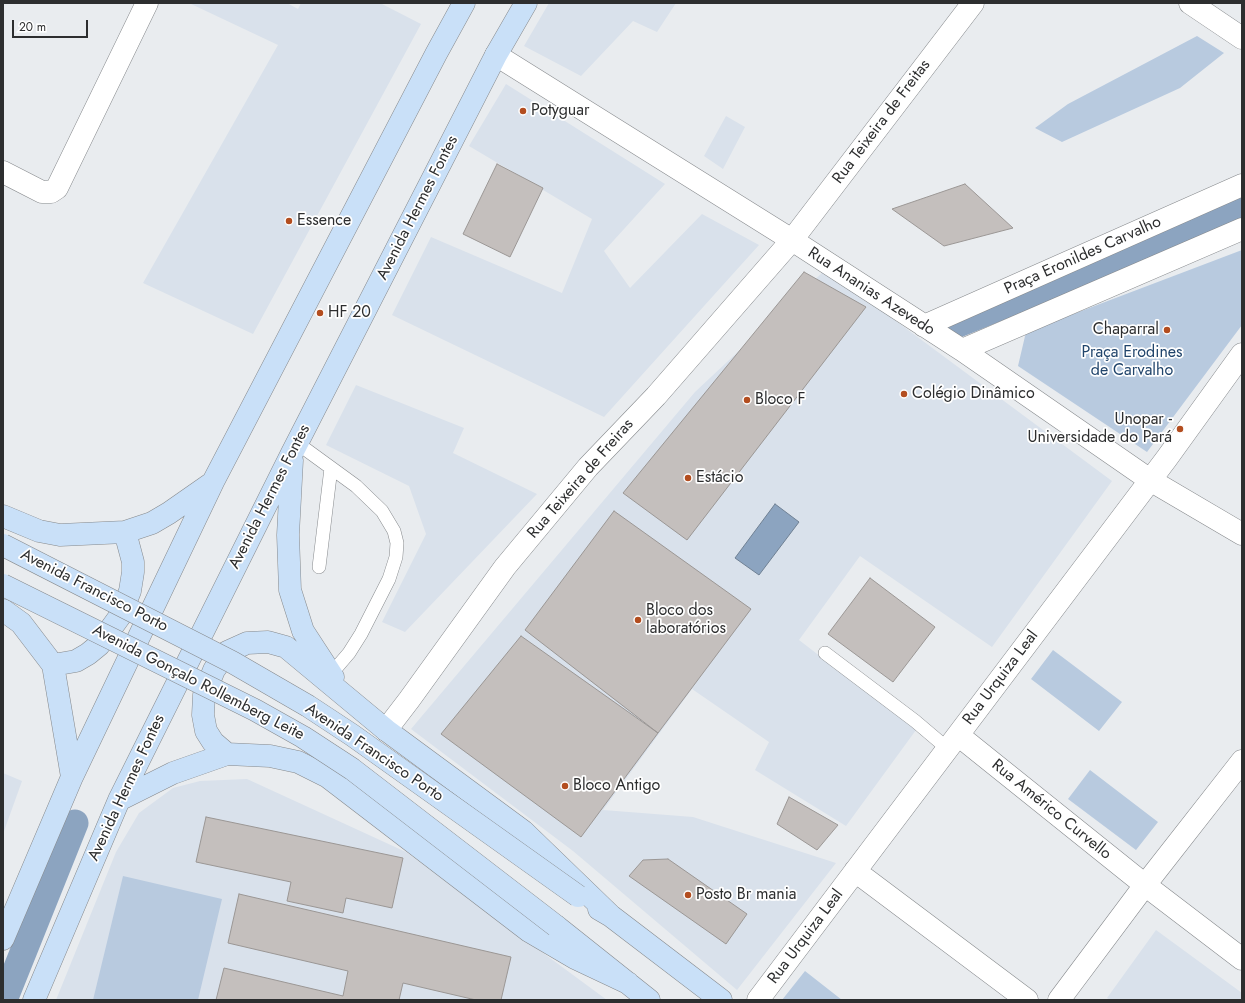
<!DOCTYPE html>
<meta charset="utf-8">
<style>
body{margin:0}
#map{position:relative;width:1245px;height:1003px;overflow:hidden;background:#e9ecef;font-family:Jost,sans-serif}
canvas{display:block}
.frame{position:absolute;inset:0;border:4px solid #2d2e2f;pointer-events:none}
.scale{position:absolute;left:12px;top:20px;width:76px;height:18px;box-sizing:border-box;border:2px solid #2d2e2f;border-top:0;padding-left:5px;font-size:12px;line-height:14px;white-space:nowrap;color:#2d2e2f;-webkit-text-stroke:3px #fff;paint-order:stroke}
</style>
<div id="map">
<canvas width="1245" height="1003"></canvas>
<div class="frame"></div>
<div class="scale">20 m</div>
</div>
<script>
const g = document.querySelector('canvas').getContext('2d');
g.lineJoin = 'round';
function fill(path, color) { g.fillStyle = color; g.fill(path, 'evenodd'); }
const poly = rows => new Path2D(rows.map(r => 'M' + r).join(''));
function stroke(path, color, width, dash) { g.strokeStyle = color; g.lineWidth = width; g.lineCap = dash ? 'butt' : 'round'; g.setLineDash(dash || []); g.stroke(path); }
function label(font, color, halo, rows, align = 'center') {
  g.font = font + ' Jost,sans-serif'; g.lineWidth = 3.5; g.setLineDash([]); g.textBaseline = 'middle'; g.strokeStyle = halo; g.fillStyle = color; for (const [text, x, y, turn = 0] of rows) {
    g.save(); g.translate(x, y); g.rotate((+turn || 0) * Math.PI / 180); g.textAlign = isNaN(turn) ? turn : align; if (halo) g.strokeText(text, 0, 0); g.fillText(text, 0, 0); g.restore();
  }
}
fill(poly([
 [189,3,287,3,298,9,301,3,380,3,421,24,253,334,143,283,278,45],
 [549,3,676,3,657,32,633,21,581,76,524,46],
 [506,84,665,184,604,251,630,288,702,214,759,245,604,417,392,315,431,237,562,293,592,219,469,146],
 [726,116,745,127,723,169,704,156],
 [823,272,877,307,1112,481,992,647,860,556,799,640,916,730,846,826,755,770,769,742,692,689,603,810,693,817,836,863,737,990,573,851,411,729,695,392],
 [356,385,464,428,453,453,537,494,405,632,382,622,426,534,409,486,326,445],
 [3,773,22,781,3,834],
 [247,779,406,852,607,1000,56,1000,116,852,139,813,173,788,200,781],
 [1156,930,1242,993,1242,1000,1110,1000,1107,998]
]), '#d9e1eb');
fill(poly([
 [1197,36,1224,53,1180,88,1062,142,1035,128,1068,104],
 [1242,250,1242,325,1147,452,1018,366,1026,332],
 [1053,650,1122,702,1099,731,1031,679],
 [1090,770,1158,822,1136,850,1068,799],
 [123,876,222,899,198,1000,93,1000],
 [805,971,842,1000,782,1000]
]), '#b8cadf');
const water = poly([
 [775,504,799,522,759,575,735,558,775,504]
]);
fill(water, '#8ca4c0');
stroke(water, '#708194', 1);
stroke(poly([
 [958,324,1242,209],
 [4,1000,75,823]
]), '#8ca4c0', 27);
const building = poly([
 [497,164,543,188,510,257,463,234,497,164],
 [965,184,1013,228,944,246,892,209,965,184],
 [804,272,866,307,687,540,623,493,804,272],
 [614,511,751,609,658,733,525,630,614,511],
 [870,578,935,627,893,682,828,634,870,578],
 [521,636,658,733,581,837,441,734,521,636],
 [789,797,838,825,817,850,777,824,789,797],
 [206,817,403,858,392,908,346,898,343,913,287,901,291,882,196,862,206,817],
 [668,859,747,914,726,944,629,876,643,860,668,859],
 [239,894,511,957,501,1000,476,1000,403,983,399,1000,216,1000,224,968,343,996,348,971,228,943,239,894]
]);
fill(building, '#c4bfbd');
stroke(building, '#9b9795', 1);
const service = poly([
 [297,443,356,486,382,511,394,531,397,543,396,557,389,579,361,634,349,653,331,674],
 [319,567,331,468],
 [825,653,915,721,948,749]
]);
const minor = poly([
 [1190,3,1242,38],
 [496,55,792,240,962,350,1150,480,1242,534],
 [3,172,42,192,51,192,57,188,147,3],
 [924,326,1242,185],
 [962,350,1242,229],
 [386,730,409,700,505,567,588,467,656,396,792,240,973,3],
 [958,735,1145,885,1242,959],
 [855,871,1027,1000],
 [758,1000,1167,458,1242,354],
 [1059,1000,1145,885,1242,761]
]);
const secondary = poly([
 [292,460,288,535,290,590,303,631,333,677],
 [3,516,39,531,60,535,125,532,152,523,169,513,212,483],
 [3,610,21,623,53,665,72,777],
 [53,665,76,661,88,654,99,645,120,616,130,591,133,572,133,562,125,532],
 [227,754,213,742,206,731,203,715,204,695,214,670,227,652,247,643,268,642,286,647,386,730,523,831,611,916],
 [119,800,173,773,227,754,270,756,298,762,328,777,529,931,575,958,628,983],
 [599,909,611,916,721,1000],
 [556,926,649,1000],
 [3,939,72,777,213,482,436,54,464,3],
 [34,1000,119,800,292,453,496,55,526,3]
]);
stroke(service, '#86898c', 14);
stroke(minor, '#86898c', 23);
stroke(secondary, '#86898c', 23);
stroke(service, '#fff', 13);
stroke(minor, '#fff', 22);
stroke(secondary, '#c9e0f8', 22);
const secondaryBridge = poly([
 [3,545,232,662,308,706,352,735,578,896],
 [3,585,255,710,303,737,352,769,556,926]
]);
stroke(secondaryBridge, '#86898c', 23, []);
stroke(secondaryBridge, '#c9e0f8', 22);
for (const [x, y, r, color] of [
 [523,111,4,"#b34d1f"],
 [289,221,4,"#b34d1f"],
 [320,313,4,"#b34d1f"],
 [1167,330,4,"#b34d1f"],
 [904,394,4,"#b34d1f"],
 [747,400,4,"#b34d1f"],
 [1180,429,4,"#b34d1f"],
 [688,478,4,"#b34d1f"],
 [638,620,4,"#b34d1f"],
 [565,786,4,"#b34d1f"],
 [688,895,4,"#b34d1f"]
]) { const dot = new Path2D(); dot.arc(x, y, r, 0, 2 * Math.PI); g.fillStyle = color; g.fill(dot); stroke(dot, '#fff', 1.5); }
label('16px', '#2d2e2f', '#fff', [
 ["Potyguar",531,111],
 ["Essence",297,221],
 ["HF 20",328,313],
 ["Chaparral",1159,330,"right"],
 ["Colégio Dinâmico",912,394],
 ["Bloco F",755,400],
 ["Unopar -",1172,420,"right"],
 ["Universidade do Pará",1172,438,"right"],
 ["Estácio",696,478],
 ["Bloco dos",646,611],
 ["laboratórios",646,629],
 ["Bloco Antigo",573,786],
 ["Posto Br mania",696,895]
], 'left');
label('16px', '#2d2e2f', '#fff', [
 ["Rua Teixeira de Freitas",882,122,-53],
 ["Avenida Hermes Fontes",418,208,-63],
 ["Praça Eronildes Carvalho",1083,256,-24],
 ["Rua Ananias Azevedo",871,292,33],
 ["Rua Teixeira de Freiras",581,479,-49],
 ["Avenida Hermes Fontes",270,497,-63],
 ["Avenida Francisco Porto",94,591,27],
 ["Rua Urquiza Leal",1001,678,-53],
 ["Avenida Gonçalo Rollemberg Leite",198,683,27],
 ["Avenida Francisco Porto",374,753,34],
 ["Avenida Hermes Fontes",127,788,-65],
 ["Rua Américo Curvello",1051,810,39],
 ["Rua Urquiza Leal",806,937,-53]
]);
label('16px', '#20446b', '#fff', [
 ["Praça Erodines",1132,353],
 ["de Carvalho",1132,371]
]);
</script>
